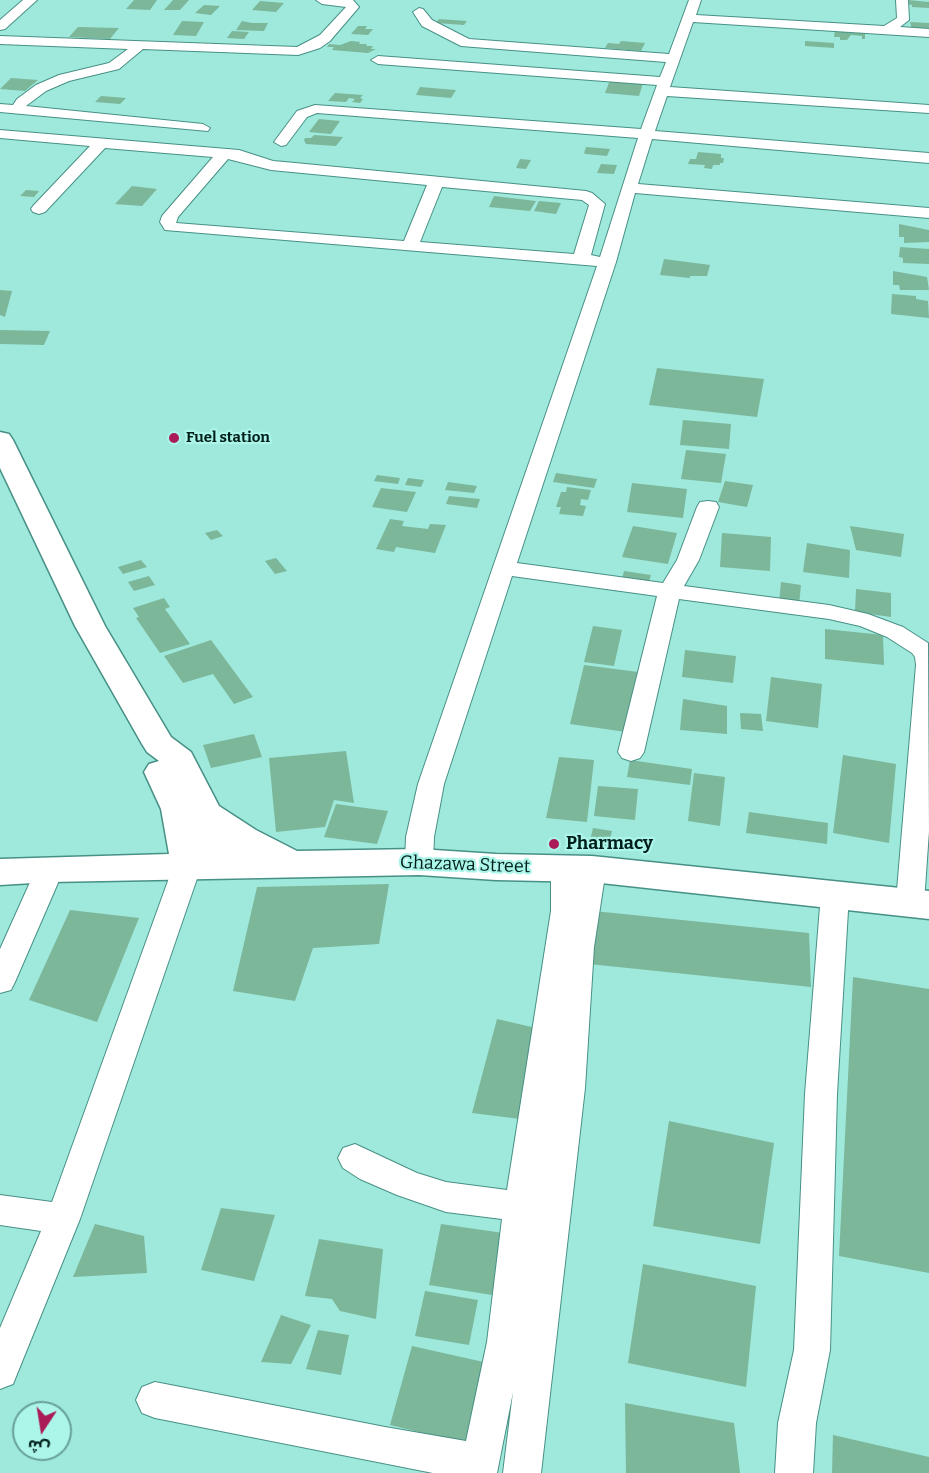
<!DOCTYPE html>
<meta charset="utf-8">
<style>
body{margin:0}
#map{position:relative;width:929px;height:1473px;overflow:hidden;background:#9fe8dc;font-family:Bitter,"Noto Sans Arabic",serif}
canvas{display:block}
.north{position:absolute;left:12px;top:1401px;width:60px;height:60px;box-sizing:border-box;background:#acf6e9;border:2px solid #67a096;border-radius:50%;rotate:192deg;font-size:16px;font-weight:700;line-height:24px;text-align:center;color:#001f1a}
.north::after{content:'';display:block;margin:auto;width:21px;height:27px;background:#aa1b57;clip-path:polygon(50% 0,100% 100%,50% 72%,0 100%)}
</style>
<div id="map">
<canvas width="929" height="1473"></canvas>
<div class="north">ش</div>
</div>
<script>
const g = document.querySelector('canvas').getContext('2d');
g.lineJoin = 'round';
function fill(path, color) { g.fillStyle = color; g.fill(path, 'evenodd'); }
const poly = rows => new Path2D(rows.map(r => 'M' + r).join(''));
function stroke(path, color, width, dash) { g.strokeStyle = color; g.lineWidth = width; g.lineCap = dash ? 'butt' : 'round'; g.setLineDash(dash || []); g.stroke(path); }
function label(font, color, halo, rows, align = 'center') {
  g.font = font + ' Bitter,serif'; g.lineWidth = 4.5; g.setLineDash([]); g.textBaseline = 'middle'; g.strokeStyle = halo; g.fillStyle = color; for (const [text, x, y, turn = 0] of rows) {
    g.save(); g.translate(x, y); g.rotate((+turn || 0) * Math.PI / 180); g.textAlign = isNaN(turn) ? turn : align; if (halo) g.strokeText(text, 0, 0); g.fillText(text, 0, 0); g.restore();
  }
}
fill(poly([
 [134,0,157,0,150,10,126,9],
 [173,0,189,0,180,10,164,10],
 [908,0,929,2,929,8,912,7,912,5,907,4],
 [260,1,284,3,276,12,252,10],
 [204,5,220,6,211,15,195,13],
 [439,19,467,21,464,25,436,23],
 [182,21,204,22,196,36,173,35],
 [242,21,252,23,268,23,264,31,236,30],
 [910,22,929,23,929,30,912,29],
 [358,26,367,26,365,29,373,29,368,35,351,34],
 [78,27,119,28,110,39,69,37],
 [835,30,848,31,848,33,865,32,865,39,862,39,862,36,851,35,847,40,840,40,840,37,834,37],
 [232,31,249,32,244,39,227,38],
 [351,41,360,42,359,44,367,44,366,46,373,46,371,49,376,49,368,53,332,50,334,47,327,47,329,44,340,45],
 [621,41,645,43,641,51,605,48,608,43,619,44],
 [805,41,834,43,834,48,805,46],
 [11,78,38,80,25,91,0,89],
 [610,80,643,83,639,96,605,93],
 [420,87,456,90,451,98,416,95],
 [335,93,363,95,360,98,363,99,360,103,352,102,355,99,349,98,346,102,328,101],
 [101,96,126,98,120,104,95,102],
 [319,119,340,121,331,134,309,132],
 [314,135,343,137,336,146,306,144,304,140,305,138,311,138],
 [586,147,610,149,607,156,586,154,584,153],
 [698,152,721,154,721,158,724,158,723,163,720,163,720,165,713,165,712,169,704,168,705,165,688,164,690,159,696,159],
 [520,159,531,160,526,169,516,168],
 [601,164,617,165,614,174,597,173],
 [132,186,157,189,142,206,115,204],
 [26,190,39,191,34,197,20,196],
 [494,196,536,201,530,211,489,207],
 [539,201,561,203,556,214,534,211],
 [899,224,929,230,929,242,904,243,904,237,899,237],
 [900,247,929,249,929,264,903,263,903,258,899,257],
 [664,259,710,265,707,276,690,276,690,278,660,275],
 [893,271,927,277,929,290,900,290,899,285,893,285],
 [0,290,12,291,5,317,0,315],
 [892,294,916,296,916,299,928,301,929,318,891,314],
 [0,330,50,331,44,345,0,344],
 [657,368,764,379,757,417,649,405],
 [683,420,731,424,729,449,680,445],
 [686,450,726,454,721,483,681,479],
 [556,473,597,479,594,488,553,482],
 [377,475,400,478,398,484,374,481],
 [408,478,424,480,421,487,405,485],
 [725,481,753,485,747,507,718,502],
 [448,482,477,486,474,493,445,490],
 [632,483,687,489,683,518,627,512],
 [567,487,591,490,588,500,581,499,580,505,586,506,583,516,559,514,561,507,556,507,561,492,566,492],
 [381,488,416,492,407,512,372,507],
 [449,496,480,499,477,508,446,504],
 [390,519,404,521,402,526,428,529,430,524,446,525,435,553,396,547,394,552,376,549],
 [633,526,677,533,668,564,622,557],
 [850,526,904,534,901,557,856,550],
 [217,530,223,536,211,540,205,533],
 [722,533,771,537,770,571,720,567],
 [807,543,850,550,849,578,803,572],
 [276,558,287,571,275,574,265,561],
 [141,560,147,567,123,574,118,567],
 [624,571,651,575,649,582,622,579],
 [149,576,155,585,134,591,128,582],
 [781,582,801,585,799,605,779,603],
 [856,589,891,593,891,617,855,612],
 [164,598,170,607,165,609,190,644,160,653,136,618,139,617,133,608],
 [593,626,622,630,614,666,584,662],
 [825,629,883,635,884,665,825,659],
 [211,640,253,697,234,704,213,674,183,683,164,656],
 [685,650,736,656,733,683,682,677],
 [584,665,638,672,626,732,570,724],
 [771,677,822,684,818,728,766,721],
 [683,699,727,706,727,734,680,730],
 [740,713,761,714,763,731,741,729],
 [254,734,262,757,211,768,203,745],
 [346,751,354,803,334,800,325,827,276,832,269,758],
 [843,755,896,764,889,843,833,833],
 [559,757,594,760,587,822,546,818],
 [630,760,692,769,690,785,627,777],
 [694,773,725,777,720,826,688,821],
 [598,786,638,789,635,820,594,816],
 [336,804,388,811,377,844,324,837],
 [749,812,828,823,827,844,746,833],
 [593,828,612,831,608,848,589,845],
 [389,884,379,944,313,948,295,1001,233,991,257,887],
 [70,910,139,918,97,1022,29,1000],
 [594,911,809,933,811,987,589,964],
 [853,977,929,989,929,1273,839,1256],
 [497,1019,536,1028,520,1119,472,1113],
 [669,1121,774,1143,760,1244,653,1226],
 [221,1208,275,1215,254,1281,201,1270],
 [95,1224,144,1236,147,1273,73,1277],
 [441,1224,503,1233,492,1295,429,1285],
 [319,1239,383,1249,376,1319,340,1311,332,1299,305,1296],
 [643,1264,756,1286,746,1387,628,1363],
 [425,1291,478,1300,469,1345,415,1336],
 [281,1315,311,1325,291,1364,261,1362],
 [318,1330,349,1335,341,1375,306,1369],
 [412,1346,488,1363,468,1444,390,1425],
 [625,1403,734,1423,740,1473,626,1473],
 [833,1435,929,1457,929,1473,832,1473]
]), '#7cb79a');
const minor = poly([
 [23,0,37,0,5,29,0,30,0,20,23,0],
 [316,0,353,0,359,7,330,41,320,48,298,55,143,49,119,69,69,81,46,91,26,106,203,124,210,128,208,131,0,112,0,104,13,105,17,99,36,85,59,75,109,63,128,49,0,44,0,36,297,47,320,35,346,7,322,4,316,0],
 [689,0,701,0,696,15,884,26,897,18,896,0,908,0,909,20,900,27,929,29,929,37,693,22,670,87,929,105,929,113,667,96,655,131,929,153,929,163,652,139,638,184,929,208,929,218,635,193,616,262,517,563,663,583,677,560,697,507,700,502,708,501,716,502,719,507,699,560,684,586,829,605,868,614,903,627,928,643,929,831,924,902,920,909,910,912,900,909,896,902,916,665,915,657,912,653,887,637,860,626,829,619,679,599,644,752,640,758,631,761,622,758,618,752,657,596,512,576,444,784,434,837,433,862,429,869,419,872,409,869,405,862,406,837,418,784,597,266,165,230,160,222,162,216,213,157,105,148,45,212,39,214,33,212,31,209,33,206,90,146,0,138,0,130,239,150,273,161,295,163,586,191,592,193,605,204,591,255,600,257,638,138,317,113,307,117,286,145,281,146,274,142,297,111,315,105,641,129,657,85,378,64,371,60,378,56,660,77,666,62,461,46,422,26,413,12,419,8,423,9,432,20,469,39,669,54,689,0],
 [228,159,271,170,427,185,404,241,176,223,178,217,228,159],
 [442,187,582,200,589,205,574,254,420,242,442,187],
 [187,857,197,860,201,867,80,1219,13,1384,0,1389,0,1328,41,1231,0,1225,0,1195,52,1202,173,867,177,860,187,857],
 [565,858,575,861,579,868,582,862,592,859,602,862,606,869,594,947,585,1088,541,1473,503,1473,513,1392,497,1473,433,1473,155,1418,142,1413,136,1400,142,1387,155,1382,385,1427,466,1441,487,1342,502,1219,446,1212,397,1195,360,1179,343,1168,338,1158,343,1148,355,1144,417,1173,446,1182,507,1190,551,911,551,868,555,861,565,858],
 [50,859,60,862,64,869,15,982,11,990,0,993,0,949,36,869,40,862,50,859],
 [835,884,845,887,849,894,837,1094,830,1350,816,1423,813,1473,775,1473,778,1423,794,1350,805,1094,821,894,825,887,835,884]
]);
const secondary = poly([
 [0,432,9,434,13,440,105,626,171,737,191,752,219,806,256,830,297,851,419,849,496,854,592,856,929,891,929,919,592,882,496,880,419,875,50,882,0,885,0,859,169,854,161,809,144,772,149,764,159,761,147,752,142,744,75,626,0,468,0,432]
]);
stroke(minor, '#479085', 2);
stroke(secondary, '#479085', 3);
fill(minor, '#fff');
fill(secondary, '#fff');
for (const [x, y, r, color] of [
 [174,438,6,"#aa1b57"],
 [554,844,6,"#aa1b57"]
]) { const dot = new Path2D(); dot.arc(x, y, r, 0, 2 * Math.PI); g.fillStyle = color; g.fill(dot); stroke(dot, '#acf6e9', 2); }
label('bold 15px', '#001f1a', '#acf6e9', [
 ["Fuel station",186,438]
], 'left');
label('bold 18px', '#001f1a', '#acf6e9', [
 ["Pharmacy",566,844]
], 'left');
label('18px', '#001f1a', '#acf6e9', [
 ["Ghazawa Street",465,865,2]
]);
</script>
